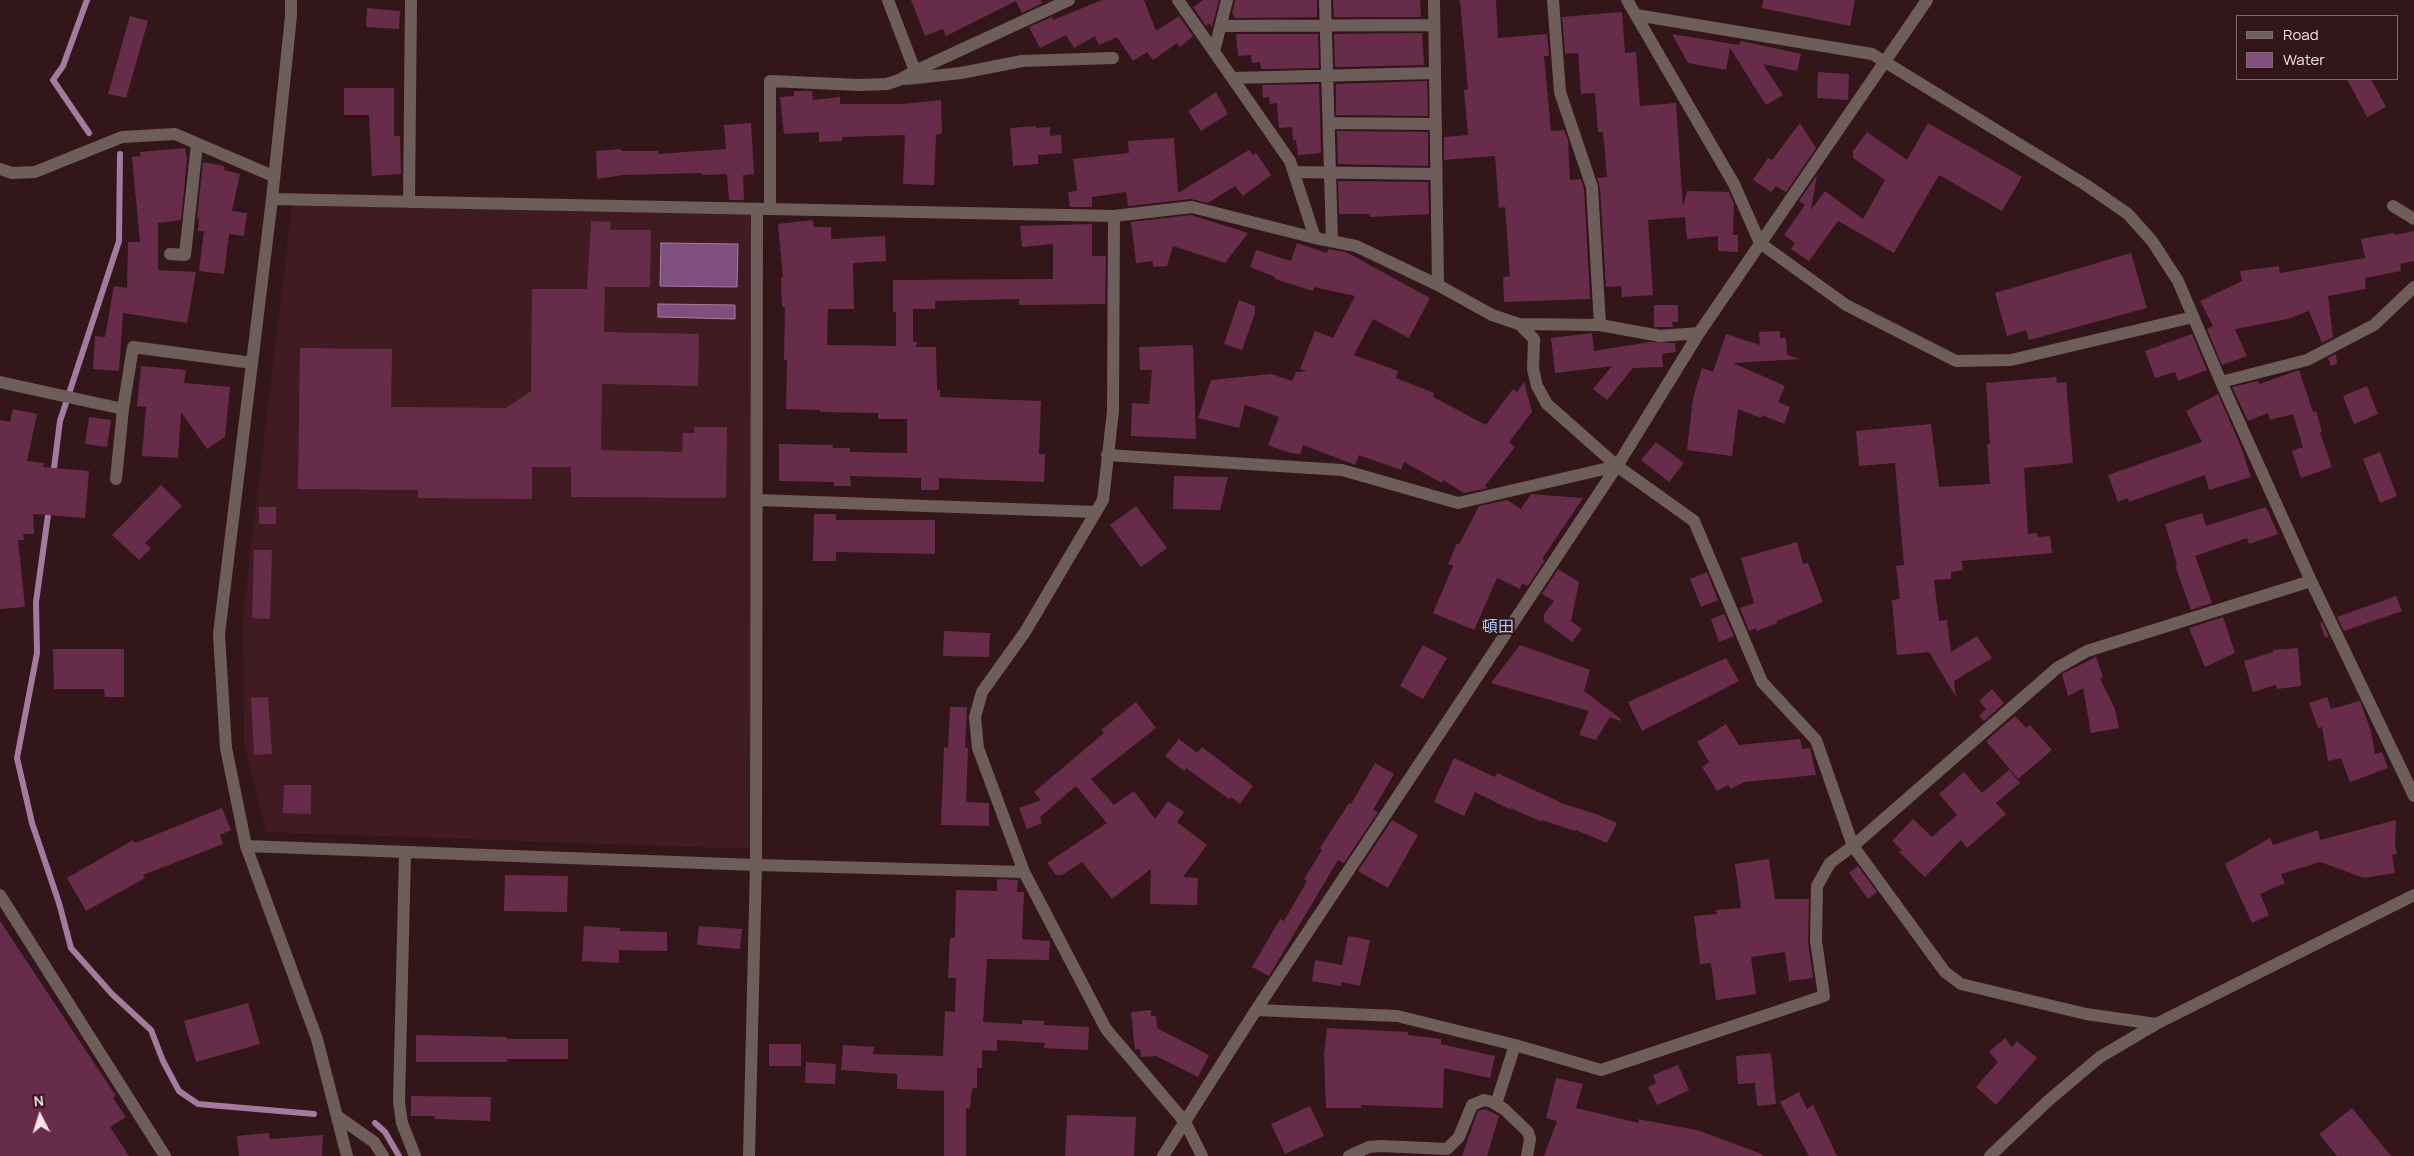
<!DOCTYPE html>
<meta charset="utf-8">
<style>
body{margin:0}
#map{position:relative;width:2414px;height:1156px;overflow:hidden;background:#321619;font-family:Manrope,sans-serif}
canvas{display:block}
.legend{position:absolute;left:2236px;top:15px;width:162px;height:65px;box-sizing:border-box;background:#321619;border:1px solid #81686a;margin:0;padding:6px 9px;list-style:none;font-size:15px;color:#f7e2e4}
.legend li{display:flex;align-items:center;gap:10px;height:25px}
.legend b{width:25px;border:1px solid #81686a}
.north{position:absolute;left:15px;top:1091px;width:50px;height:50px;-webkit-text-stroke:4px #321619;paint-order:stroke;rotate:355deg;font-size:14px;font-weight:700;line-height:20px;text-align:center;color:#f7e2e4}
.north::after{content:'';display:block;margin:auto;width:18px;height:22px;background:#f7e2e4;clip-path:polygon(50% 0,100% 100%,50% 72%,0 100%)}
</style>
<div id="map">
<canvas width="2414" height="1156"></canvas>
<ul class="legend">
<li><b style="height:6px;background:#6e5e5a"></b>Road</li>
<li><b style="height:14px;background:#804f80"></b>Water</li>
</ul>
<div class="north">N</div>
</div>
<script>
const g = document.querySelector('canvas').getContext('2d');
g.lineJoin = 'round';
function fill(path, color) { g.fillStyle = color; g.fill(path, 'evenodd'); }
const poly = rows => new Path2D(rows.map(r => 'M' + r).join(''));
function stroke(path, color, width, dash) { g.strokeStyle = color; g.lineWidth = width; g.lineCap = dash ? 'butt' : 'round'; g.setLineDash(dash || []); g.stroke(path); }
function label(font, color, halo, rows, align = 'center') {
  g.font = font + ' Manrope,"Noto Sans JP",sans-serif'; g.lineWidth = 4.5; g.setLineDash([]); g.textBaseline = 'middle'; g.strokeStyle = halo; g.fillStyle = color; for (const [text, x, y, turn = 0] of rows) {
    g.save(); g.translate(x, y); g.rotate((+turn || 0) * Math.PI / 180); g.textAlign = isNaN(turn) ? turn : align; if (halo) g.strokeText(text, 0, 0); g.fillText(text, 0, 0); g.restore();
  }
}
fill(poly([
 [292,205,755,212,750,849,266,832,244,744,243,615]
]), '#401c22');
const water = poly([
 [661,243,738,244,737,287,660,286,661,243],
 [658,304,735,305,735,319,658,317,658,304]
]);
fill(water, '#804f80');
stroke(water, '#a47b9e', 1);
stroke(poly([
 [87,0,63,66,53,80,89,133],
 [53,476,60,421,119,241,120,154],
 [49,508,36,602,37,653,17,758,32,823,59,903,71,948,112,994,151,1030,163,1061,179,1091,198,1104,314,1114],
 [375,1123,385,1132,399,1156]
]), '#a47b9e', 6);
fill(poly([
 [911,0,1040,0,1043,3,1022,13,1016,1,946,36,943,29,925,36],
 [1102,0,1144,0,1156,31,1179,16,1193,36,1180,47,1177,43,1153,60,1147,52,1133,61,1117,37,1099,45,1095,36,1074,48,1066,35,1040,48,1029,27,1052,17,1053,20],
 [1203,0,1219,0,1212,27,1209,23,1206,26,1193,7],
 [1235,0,1317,0,1317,17,1234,18,1234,14,1232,15],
 [1333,0,1420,0,1421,17,1334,17],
 [1460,0,1496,0,1498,38,1547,34,1549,56,1544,56,1551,131,1564,130,1568,140,1570,180,1581,179,1584,189,1590,299,1504,302,1503,277,1510,276,1505,207,1499,208,1495,156,1444,160,1444,137,1468,135,1464,90,1468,89],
 [1763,0,1855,0,1850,26,1762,8],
 [367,8,400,11,399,29,366,27],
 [1622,12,1625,53,1636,52,1640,106,1676,103,1683,207,1687,191,1729,192,1734,204,1733,235,1738,235,1738,252,1718,251,1718,236,1687,239,1685,217,1648,220,1653,295,1622,297,1621,286,1606,287,1600,187,1597,178,1607,177,1603,132,1598,132,1595,93,1581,94,1578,53,1565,54,1562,17],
 [130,16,148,21,126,98,108,94],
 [1422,33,1424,65,1335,67,1334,34],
 [1236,34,1318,34,1319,68,1261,69,1260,62,1252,63,1251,55,1238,56],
 [1672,34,1739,45,1741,41,1801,54,1797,71,1763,64,1783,95,1766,105,1730,48,1726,70,1688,63],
 [1818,72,1849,74,1848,100,1817,98],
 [2347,79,2371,79,2386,107,2367,117],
 [1427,81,1428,116,1336,115,1336,84],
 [1319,84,1321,153,1298,155,1296,140,1293,140,1292,127,1279,128,1277,103,1270,104,1269,97,1263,98,1262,85],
 [344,88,394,88,394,136,400,136,401,174,372,176,369,115,344,115],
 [794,91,812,91,813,100,840,97,840,104,903,104,941,100,942,130,941,134,936,135,934,185,903,184,905,135,842,137,842,141,819,142,819,132,784,134,780,97,794,96],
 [1216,92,1228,114,1201,131,1188,111],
 [751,123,754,174,743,175,744,200,729,200,727,174,702,175,702,173,623,175,597,179,596,151,621,149,621,151,658,151,658,154,726,149,724,125],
 [1800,123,1816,148,1786,192,1776,186,1771,192,1753,180,1768,158,1772,160],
 [1928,123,2022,177,2002,211,1939,175,1894,253,1838,221,1809,261,1791,249,1795,243,1784,235,1805,205,1799,201,1817,175,1811,210,1825,191,1863,219,1885,180,1853,158,1853,151,1867,132,1907,160],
 [1036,126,1036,128,1050,127,1050,136,1061,135,1062,153,1038,155,1038,164,1013,166,1010,128],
 [1337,131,1428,132,1428,166,1338,164],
 [1174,138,1178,193,1249,150,1253,155,1256,153,1271,175,1243,196,1235,186,1208,203,1191,199,1128,206,1126,192,1092,197,1092,207,1070,207,1068,192,1077,191,1073,159,1129,153,1128,141],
 [185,148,187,159,181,220,158,223,158,270,196,272,187,323,123,313,119,371,93,369,95,336,105,337,114,286,127,288,128,242,140,242,132,157,141,156,140,152],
 [203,162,224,166,224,170,240,174,232,211,247,213,244,236,229,234,224,274,199,271,204,231,198,231,199,218,197,218],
 [1338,181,1428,182,1429,214,1370,217,1370,214,1339,214],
 [1191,215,1248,233,1225,263,1173,246,1167,266,1153,267,1153,261,1136,263,1131,222],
 [813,220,814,227,831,227,831,239,885,236,886,261,853,263,854,309,828,309,827,345,896,346,896,312,893,312,893,280,1053,279,1053,244,1022,247,1020,226,1092,224,1092,256,1106,256,1105,304,1019,305,1019,299,935,301,935,309,913,309,913,342,917,342,916,347,936,347,937,390,940,390,940,397,1041,401,1039,454,1045,454,1044,482,939,478,939,490,921,490,921,478,850,476,851,486,834,486,834,482,779,481,779,444,833,445,833,448,850,448,850,452,907,453,907,419,878,419,878,413,820,412,820,410,786,409,787,360,784,360,785,307,782,307,781,277,783,277,778,224],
 [591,221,611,222,610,230,651,230,650,287,605,287,604,332,699,334,698,386,602,384,601,450,682,452,683,433,694,433,694,427,727,427,726,498,571,497,571,467,532,467,532,499,418,498,418,490,298,489,300,348,392,349,391,407,506,408,531,391,532,289,587,289],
 [2414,231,2414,261,2400,264,2401,271,2365,278,2366,289,2328,296,2333,337,2322,343,2309,311,2288,319,2235,329,2247,356,2222,365,2207,329,2213,326,2200,301,2242,281,2240,271,2279,266,2280,273,2365,258,2361,239,2394,233,2395,235],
 [1297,243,1327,253,1328,249,1346,252,1430,298,1409,338,1373,319,1354,355,1398,371,1396,378,1434,393,1433,397,1486,425,1513,389,1517,392,1524,382,1532,412,1509,442,1515,447,1485,486,1488,488,1464,493,1443,480,1442,483,1404,462,1401,470,1359,455,1355,465,1303,445,1300,454,1290,453,1268,445,1279,417,1245,405,1239,428,1198,418,1211,380,1271,374,1292,381,1296,372,1307,371,1300,369,1315,331,1333,338,1355,296,1314,287,1313,291,1275,279,1275,277,1250,267,1256,250,1291,261],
 [2131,253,2147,308,2029,340,2026,330,2007,336,1995,293],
 [1239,300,1255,306,1255,313,1242,350,1224,344],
 [1654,305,1678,305,1678,322,1672,322,1673,327,1654,327],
 [1780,331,1780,338,1786,338,1787,355,1800,359,1733,363,1785,386,1778,402,1790,407,1784,424,1762,415,1761,418,1738,409,1732,456,1687,450,1693,398,1702,368,1713,372,1726,334,1760,345,1759,332],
 [1592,333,1594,351,1650,342,1675,343,1676,352,1662,354,1663,367,1633,368,1607,400,1593,389,1612,366,1555,373,1551,338],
 [2192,334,2207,370,2178,381,2175,372,2155,378,2145,351],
 [1193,345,1196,439,1131,436,1132,403,1149,404,1152,370,1140,370,1139,347],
 [2336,354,2337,364,2331,366,2328,358],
 [141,366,186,370,184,383,230,387,225,437,207,449,181,412,178,458,142,456,146,407,137,406],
 [2299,370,2313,412,2316,411,2322,432,2320,433,2332,467,2301,478,2292,451,2303,447,2293,414,2270,420,2268,413,2248,421,2232,387,2258,381,2260,384],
 [2056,377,2057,383,2066,382,2073,463,2024,468,2028,534,2037,533,2038,537,2050,536,2052,553,1962,561,1963,570,1951,572,1951,579,1934,580,1939,621,1947,620,1951,652,1977,636,1992,658,1954,681,1956,697,1929,652,1897,655,1892,600,1900,599,1896,566,1904,565,1895,463,1859,466,1856,431,1931,424,1939,487,1990,484,1987,444,1990,444,1986,383],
 [2367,386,2378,414,2354,424,2343,396],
 [2218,394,2241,447,2251,477,2209,490,2205,475,2129,502,2128,498,2118,502,2108,475,2202,442,2186,411],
 [13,409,37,414,27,461,44,463,43,467,89,471,85,518,33,514,34,534,23,534,24,540,18,540,25,607,0,609,0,420,10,422],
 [89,417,111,420,107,447,85,444],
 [1656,442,1684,463,1669,482,1641,460],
 [2380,452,2397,496,2380,503,2363,459],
 [1174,476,1228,477,1220,510,1173,509],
 [161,485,182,506,145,543,151,548,139,560,112,535],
 [1531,494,1583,498,1542,559,1545,560,1528,586,1522,583,1520,589,1497,578,1474,630,1433,613,1453,566,1448,564,1457,543,1459,545,1479,506,1507,500,1521,509],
 [1136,506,1167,548,1141,567,1110,525],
 [259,507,276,507,276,524,259,524],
 [2266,507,2278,534,2249,544,2247,538,2195,556,2212,603,2191,610,2175,565,2177,564,2165,524,2202,513,2206,526],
 [814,514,836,514,836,520,935,520,935,554,836,552,836,561,813,561],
 [1797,542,1803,564,1808,563,1823,602,1777,621,1777,623,1757,631,1756,628,1749,631,1740,608,1754,603,1741,558],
 [254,550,272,550,270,619,252,618],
 [1558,569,1579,582,1571,621,1582,629,1572,642,1544,621,1544,614,1554,601,1542,594],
 [1707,572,1718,600,1701,607,1690,579],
 [2396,596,2402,611,2344,631,2337,617],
 [1724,614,1734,636,1719,642,1711,619],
 [2223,617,2235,653,2205,667,2189,628],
 [2322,622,2329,636,2325,638,2320,623],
 [944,631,990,633,989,657,943,656],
 [1423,645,1447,658,1423,699,1400,686],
 [1520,645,1590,670,1584,691,1621,719,1620,721,1610,717,1596,740,1579,735,1589,711,1491,683],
 [2298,648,2301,686,2277,689,2276,685,2253,692,2244,661,2273,652,2273,650],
 [53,649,124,649,124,697,105,697,104,689,54,689],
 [2096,657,2103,677,2100,679,2115,709,2119,728,2091,733,2083,688,2068,696,2062,674],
 [1726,658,1739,681,1642,731,1628,702],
 [1992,689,2004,703,1984,721,1979,716,1986,709,1979,701],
 [268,697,272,754,254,755,251,698],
 [2327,697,2331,709,2360,701,2371,731,2375,754,2382,752,2388,768,2350,782,2341,758,2328,761,2322,727,2318,728,2309,703],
 [1136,702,1156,728,1091,779,1114,805,1134,791,1155,819,1168,801,1184,812,1177,822,1207,845,1183,877,1198,878,1197,905,1150,904,1151,869,1112,899,1082,862,1062,875,1056,875,1047,863,1107,823,1076,786,1040,817,1042,823,1027,829,1019,808,1041,800,1034,792,1104,733,1101,730],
 [950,707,967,707,965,748,968,748,966,802,989,803,989,826,941,825,944,747,948,748],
 [2015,716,2026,728,2030,725,2052,750,2018,779,1986,741],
 [1726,724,1739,745,1800,739,1802,749,1810,748,1816,775,1744,782,1731,789,1728,785,1717,791,1702,767,1709,762,1697,742],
 [1179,739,1197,753,1202,747,1253,786,1240,804,1231,797,1229,799,1186,768,1184,771,1165,756],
 [1454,758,1495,777,1497,773,1564,804,1596,814,1617,823,1607,843,1576,830,1575,831,1542,820,1542,822,1510,808,1509,809,1475,792,1464,816,1434,802],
 [1375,763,1394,774,1373,810,1378,812,1344,863,1338,860,1269,976,1252,967,1280,919,1284,921,1307,881,1304,879,1322,850,1320,848,1349,803,1351,804],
 [2009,770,2020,783,1996,803,2006,814,1967,848,1961,840,1925,877,1899,852,1902,850,1892,841,1913,819,1932,837,1957,815,1939,794,1964,772,1982,793],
 [284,785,311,785,311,814,283,813],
 [222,808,231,830,220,835,223,844,143,875,145,878,86,911,67,878,133,840,135,843],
 [1392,820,1418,835,1388,888,1358,871],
 [2396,820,2395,845,2397,854,2392,855,2395,873,2364,878,2320,862,2281,874,2285,883,2260,894,2269,915,2252,923,2225,864,2270,838,2273,845,2318,830,2320,840],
 [1769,859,1775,899,1809,899,1808,941,1813,978,1789,981,1785,952,1751,957,1756,994,1716,1000,1711,963,1700,964,1694,916,1717,914,1716,910,1741,908,1735,864],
 [1858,866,1877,892,1868,899,1849,873],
 [505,875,568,876,567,912,504,911],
 [997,879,1018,880,1017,892,1024,892,1022,939,1050,941,1049,960,987,959,983,1022,1022,1024,1022,1020,1044,1021,1044,1025,1089,1027,1088,1050,1044,1048,1045,1043,997,1040,997,1051,982,1050,982,1068,977,1068,977,1088,972,1088,970,1109,966,1108,966,1156,944,1156,944,1091,897,1089,897,1074,841,1070,843,1045,874,1047,873,1054,943,1056,945,1011,955,1012,956,978,948,978,950,938,955,938,956,890,997,891],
 [0,921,116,1096,113,1098,126,1117,110,1127,129,1156,0,1156],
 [584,926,620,928,620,931,667,932,667,951,619,950,619,963,582,961],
 [699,926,742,929,740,949,697,945],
 [1348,936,1370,940,1360,986,1341,982,1341,986,1312,981,1315,960,1342,965],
 [248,1003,260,1044,196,1062,184,1021],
 [1151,1010,1151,1016,1156,1016,1157,1028,1209,1055,1198,1077,1156,1056,1141,1057,1140,1049,1135,1050,1131,1012],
 [1327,1028,1408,1032,1408,1035,1441,1039,1441,1044,1495,1056,1490,1078,1444,1068,1443,1108,1361,1105,1361,1108,1326,1108,1324,1054],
 [416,1035,507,1037,507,1039,568,1039,568,1059,507,1059,507,1062,416,1062],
 [2005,1038,2012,1047,2017,1041,2037,1058,1996,1105,1976,1087,1998,1062,1989,1052],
 [769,1044,801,1044,801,1066,769,1066],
 [1771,1053,1776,1104,1757,1106,1755,1083,1738,1084,1736,1056],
 [806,1062,836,1064,835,1084,805,1083],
 [1678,1065,1689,1090,1657,1105,1648,1087,1656,1083,1653,1075],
 [1556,1078,1583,1084,1576,1108,1639,1123,1638,1119,1697,1130,1762,1154,1762,1156,1544,1156,1557,1121,1546,1118],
 [1799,1092,1807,1109,1813,1105,1837,1156,1809,1156,1780,1102],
 [411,1096,491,1097,490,1121,435,1119,435,1116,411,1116],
 [1310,1106,1324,1136,1285,1154,1271,1124],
 [2352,1108,2391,1156,2337,1156,2319,1134],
 [1485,1109,1499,1116,1487,1156,1462,1156,1478,1111],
 [1067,1115,1136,1117,1134,1156,1065,1156],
 [269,1133,270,1139,323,1135,322,1156,239,1156,237,1136]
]), '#682c4b');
stroke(poly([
 [291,0,291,16,272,199,219,634,226,748,246,846,317,1039,347,1156],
 [888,0,915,71,1069,0],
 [1178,0,1290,161,1315,238],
 [1325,0,1332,241],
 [1434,0,1438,285],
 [1553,0,1560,92,1592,187,1600,325],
 [1627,0,1734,184,1760,243,1846,305,1956,361,2011,360,2193,317],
 [1636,15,1872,54,2086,185,2128,214,2152,241,2178,281,2221,382,2311,581,2414,796],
 [1221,26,1434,25],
 [1214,52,1227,0],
 [1232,78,1435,73],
 [906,79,961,73,1022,61,1113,58],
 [1329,123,1436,124],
 [0,169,12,173,35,172,122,137,175,134,273,176],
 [1294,172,1436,174],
 [272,199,1114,216,1192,207,1315,238,1356,246,1438,285,1492,315,1519,324,1600,325,1660,336,1699,333],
 [409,202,411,0],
 [2393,206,2414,219],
 [770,209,770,81,859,85,887,84,899,80,915,71],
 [1114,216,1113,411,1103,500,1025,632,982,692,975,717,978,748,1024,872,1106,1029,1185,1122,1202,1156],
 [170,254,185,255,197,144],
 [1519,324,1534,339,1533,369,1537,386,1547,404,1617,466,1694,521,1762,682,1816,740,1853,846,1945,972,1961,984,2086,1014,2156,1024],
 [0,382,123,409,133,347,252,363],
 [2221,382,2307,360,2374,325,2414,287],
 [1107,455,1342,470,1458,503,1617,466],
 [116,479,123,409],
 [758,500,1096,512],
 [246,846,756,865,1024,872],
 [405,853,399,1102,402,1123,415,1156],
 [0,895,165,1156],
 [1256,1010,1397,1016,1515,1045,1601,1070,1824,996,1816,941,1817,886,1830,863,1853,846,2057,668,2087,651,2311,581],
 [1496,1104,1515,1045],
 [337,1116,374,1142,383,1156],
 [749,1156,756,865,757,209],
 [1163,1156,1256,1010,1617,466,1699,333,1927,0],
 [1349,1156,1369,1147,1381,1146,1447,1149,1459,1137,1472,1105,1484,1100,1492,1102,1504,1109,1528,1132,1530,1139,1527,1156],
 [1990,1156,2049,1100,2100,1057,2156,1024,2414,895]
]), '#6e5e5a', 12);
label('16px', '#aacbfe', '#321619', [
 ["頓田",1498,628]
]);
</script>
